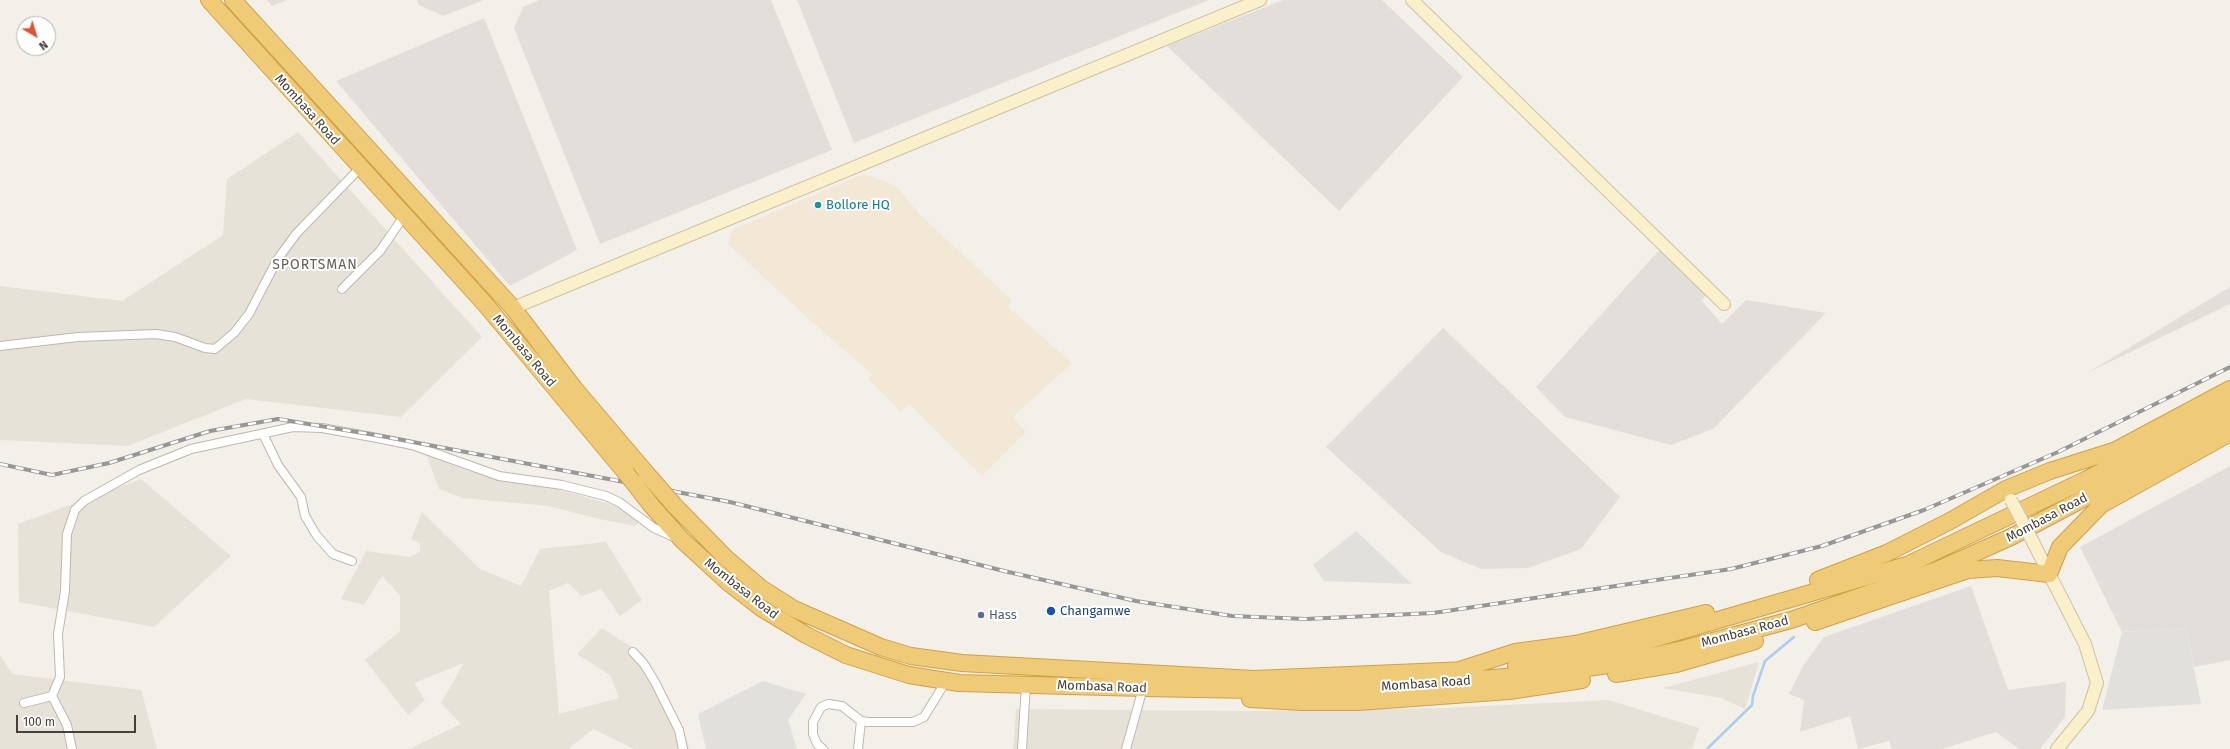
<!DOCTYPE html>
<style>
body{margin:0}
#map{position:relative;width:2230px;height:749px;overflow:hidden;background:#f3f0e9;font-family:"Fira Sans",sans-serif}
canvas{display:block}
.north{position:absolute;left:16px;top:16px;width:40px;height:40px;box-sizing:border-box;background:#fff;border:1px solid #b5b3af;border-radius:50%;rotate:142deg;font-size:11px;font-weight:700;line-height:16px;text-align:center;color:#464138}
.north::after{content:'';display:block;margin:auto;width:14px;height:18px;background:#e64e2d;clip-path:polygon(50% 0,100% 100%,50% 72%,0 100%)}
.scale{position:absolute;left:16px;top:715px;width:120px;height:18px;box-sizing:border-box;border:2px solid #464138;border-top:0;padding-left:5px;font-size:12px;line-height:14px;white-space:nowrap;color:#464138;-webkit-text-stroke:3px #fff;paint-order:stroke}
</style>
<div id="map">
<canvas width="2230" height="749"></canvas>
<div class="north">N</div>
<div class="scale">100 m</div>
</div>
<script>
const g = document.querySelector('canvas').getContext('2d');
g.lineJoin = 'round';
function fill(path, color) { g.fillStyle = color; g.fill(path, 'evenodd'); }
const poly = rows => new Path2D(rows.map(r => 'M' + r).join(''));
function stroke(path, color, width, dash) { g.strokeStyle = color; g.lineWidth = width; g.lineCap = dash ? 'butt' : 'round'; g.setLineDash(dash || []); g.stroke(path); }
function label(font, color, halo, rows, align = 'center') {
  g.font = font + ' "Fira Sans",sans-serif'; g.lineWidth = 4; g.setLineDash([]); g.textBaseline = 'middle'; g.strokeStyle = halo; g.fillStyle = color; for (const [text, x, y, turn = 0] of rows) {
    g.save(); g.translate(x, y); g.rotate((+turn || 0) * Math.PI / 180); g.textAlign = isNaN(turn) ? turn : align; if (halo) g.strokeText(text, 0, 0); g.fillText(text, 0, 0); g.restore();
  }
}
fill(poly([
 [298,132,482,337,401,417,246,399,128,446,0,440,0,286,122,301,223,235,227,179],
 [427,456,466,470,501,480,535,483,614,505,639,522,635,526,599,519,548,506,462,498,439,489],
 [141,479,231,556,154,627,19,602,18,524],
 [422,512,480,569,521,586,540,549,606,542,642,600,620,616,601,589,582,596,568,583,549,591,559,714,619,698,610,675,577,654,602,628,643,654,678,719,690,749,634,749,593,729,568,749,409,749,461,724,441,703,464,663,414,683,425,700,408,715,365,660,400,631,400,595,382,576,364,605,341,599,366,551,409,557,420,552,420,543,411,539],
 [0,655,12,674,141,690,157,749,0,749],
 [1759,662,1745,709,1721,698,1663,688],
 [1609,700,1699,728,1693,747,1690,749,1013,749,1016,709,1253,711,1443,708]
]), '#e6e2d8');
fill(poly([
 [863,174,885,181,898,188,919,214,1013,301,1007,306,1072,363,1013,417,1026,432,982,476,909,404,901,411,868,379,873,375,812,322,728,244,732,230]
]), '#f3e7d6');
fill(poly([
 [267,0,287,0,272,6],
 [417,0,484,0,443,16,419,5],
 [540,0,771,0,832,150,600,244,514,28,523,7],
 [797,0,1209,0,854,143],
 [1283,0,1382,0,1463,77,1339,211,1167,46],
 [484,18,577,250,510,286,336,81],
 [1661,248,1706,294,1702,301,1722,324,1746,300,1826,313,1713,429,1671,445,1565,417,1536,387],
 [2230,287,2230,304,2087,373],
 [1443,328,1620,497,1581,549,1528,568,1481,569,1441,552,1326,447],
 [2230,466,2230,660,2194,667,2186,628,2122,632,2080,547],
 [1971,586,2008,690,2066,682,2065,717,2040,749,2019,749,1996,732,1942,749,1892,749,1889,741,1858,749,1850,716,1800,732,1804,700,1789,694,1803,666,1824,637]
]), '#e2dfda');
fill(poly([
 [1356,531,1412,584,1324,581,1313,565],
 [2186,628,2201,704,2102,710,2122,632],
 [763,681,806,694,788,720,797,749,706,749,698,714]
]), '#e2e0dd');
stroke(poly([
 [1707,749,1752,705,1753,696,1765,661,1794,637]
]), '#abceea', 2.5);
const street = poly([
 [342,289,380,251,404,216],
 [0,346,78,337,156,334,175,337,205,348,215,349,234,333,249,314,277,260,296,234,360,168],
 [263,434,278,465,301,497,305,516,317,536,333,554,352,561],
 [633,652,644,664,655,682,679,730,683,749],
 [52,696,60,677,58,634,65,591,67,534,75,510,84,501,139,470,191,449,293,427,322,428,372,437,412,445,499,476,562,485,606,496,619,502,654,528,674,537],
 [52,696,67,725,72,749],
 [24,703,52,696],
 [823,749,817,744,813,734,813,722,821,707,828,704,842,706,861,721,868,722,913,722,924,717,946,681],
 [858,749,861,721],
 [1022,749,1026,685],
 [1126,749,1143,688]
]);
const secondary = poly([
 [1412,0,1724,304],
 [513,308,1260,0],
 [2033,542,2085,644,2097,683,2088,711,2057,749]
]);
const highway = poly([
 [209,0,485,304,626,473],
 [233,0,513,308,574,388,647,474],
 [651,505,682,540,730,584,761,608,806,635,846,655,909,675,959,683,1143,688,1251,690,1383,688,1560,672,1621,663,1683,649,1791,620,1937,570,2011,537,2230,421],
 [674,505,726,558,761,588,794,609,881,647,911,656,962,663,1254,679,1467,670],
 [1818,580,1887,553,1950,521,2006,489,2050,471,2116,450,2230,389],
 [1815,622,1968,570,1997,568,2049,574,2060,547,2101,505,2230,433],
 [1516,666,1598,655,1907,565,2087,479,2230,405],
 [1456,671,1515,652,1575,644,1706,613],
 [1616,674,1676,664,1755,641],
 [1250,699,1302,702,1358,702,1509,691,1582,680]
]);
stroke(street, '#beb8ac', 10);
stroke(secondary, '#cec39d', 14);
stroke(highway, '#cfa147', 18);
stroke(street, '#fff', 8);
stroke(secondary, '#faf0cc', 12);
stroke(highway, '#f0cb77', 16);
const rail = poly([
 [0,464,52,475,109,463,210,431,278,419,381,436,730,502,1004,571,1136,601,1232,616,1306,619,1433,613,1731,569,1822,546,1924,510,2058,452,2230,367]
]);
stroke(rail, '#979797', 4);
stroke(rail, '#fff', 2.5, [8]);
const secondaryBridge = poly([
 [2011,500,2033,542]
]);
const highwayBridge = poly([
 [626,473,651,505],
 [647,474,674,505]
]);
stroke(secondaryBridge, '#cec39d', 14, []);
stroke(highwayBridge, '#cfa147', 18, []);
stroke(secondaryBridge, '#faf0cc', 12);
stroke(highwayBridge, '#f0cb77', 16);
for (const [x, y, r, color] of [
 [818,205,4,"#0f9aa8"],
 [1051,611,5,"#1a4fb4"],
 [981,615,4,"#5c6f8a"]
]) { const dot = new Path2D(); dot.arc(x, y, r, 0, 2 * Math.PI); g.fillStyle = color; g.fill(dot); stroke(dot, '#fff', 1.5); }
label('13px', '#464138', '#fff', [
 ["Mombasa Road",307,110,48],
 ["Mombasa Road",524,351,50],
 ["Mombasa Road",2047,518,-28],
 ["Mombasa Road",741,589,38],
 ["Mombasa Road",1745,632,-15],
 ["Mombasa Road",1426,684,-4],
 ["Mombasa Road",1102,687,2]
]);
label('13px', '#0d838f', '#fff', [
 ["Bollore HQ",826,205]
], 'left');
label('13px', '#164399', '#fff', [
 ["Changamwe",1060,611]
], 'left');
label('13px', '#4e5e75', '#fff', [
 ["Hass",989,615]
], 'left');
g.letterSpacing = '1px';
label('14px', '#685f50', '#fff', [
 ["SPORTSMAN",315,265]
]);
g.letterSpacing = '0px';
</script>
